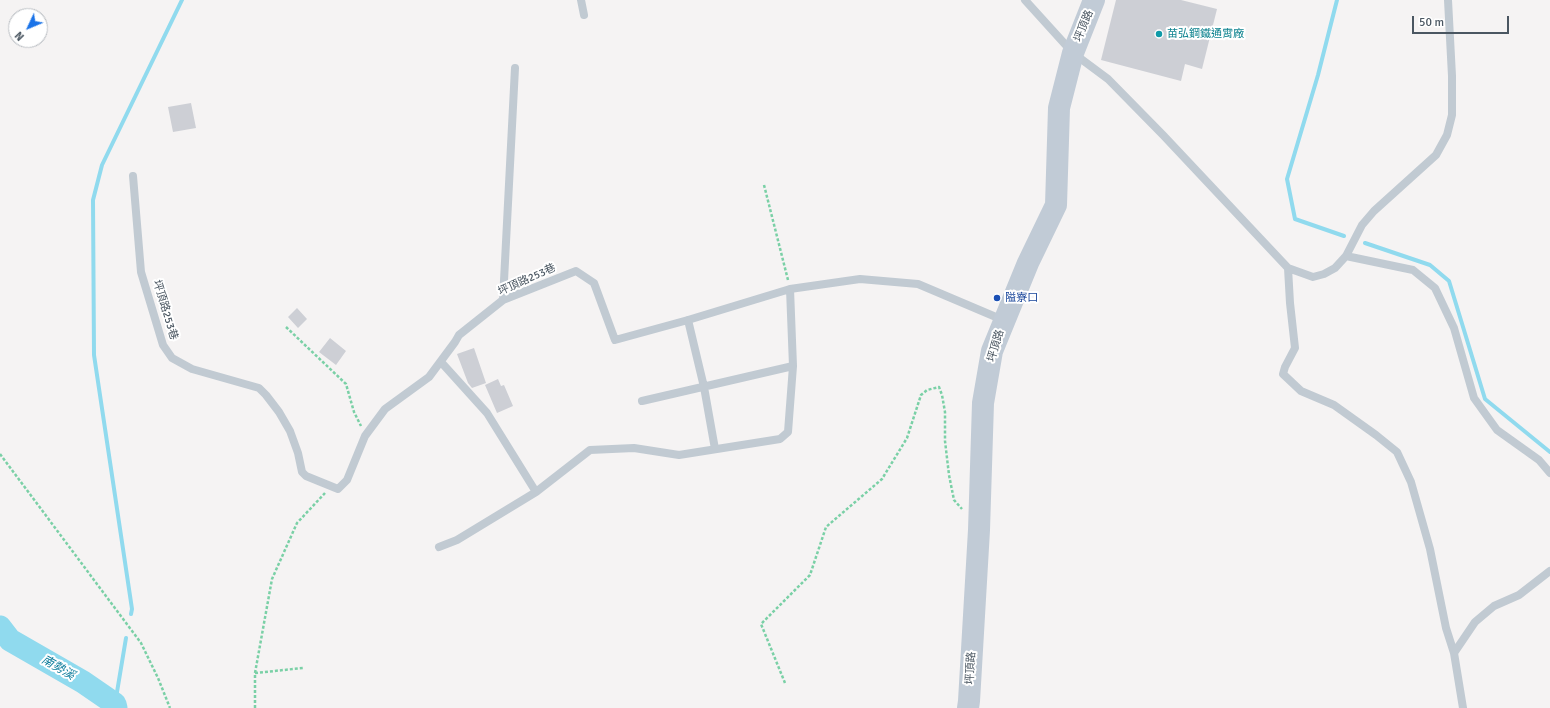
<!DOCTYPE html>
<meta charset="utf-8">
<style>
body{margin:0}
#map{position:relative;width:1550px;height:708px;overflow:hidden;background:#f5f3f3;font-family:Signika,sans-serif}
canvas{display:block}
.north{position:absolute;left:8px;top:8px;width:40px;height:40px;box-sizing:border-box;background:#fff;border:1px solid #b7bbc0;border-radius:50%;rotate:226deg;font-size:11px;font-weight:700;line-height:16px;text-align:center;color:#4a5661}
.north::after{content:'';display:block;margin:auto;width:14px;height:18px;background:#1a73e8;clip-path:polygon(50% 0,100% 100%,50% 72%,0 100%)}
.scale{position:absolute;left:1412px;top:16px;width:97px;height:18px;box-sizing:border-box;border:2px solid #4a5661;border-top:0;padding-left:5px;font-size:12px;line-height:14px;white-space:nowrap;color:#4a5661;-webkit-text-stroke:3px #fff;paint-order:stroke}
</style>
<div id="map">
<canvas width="1550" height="708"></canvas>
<div class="north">N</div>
<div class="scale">50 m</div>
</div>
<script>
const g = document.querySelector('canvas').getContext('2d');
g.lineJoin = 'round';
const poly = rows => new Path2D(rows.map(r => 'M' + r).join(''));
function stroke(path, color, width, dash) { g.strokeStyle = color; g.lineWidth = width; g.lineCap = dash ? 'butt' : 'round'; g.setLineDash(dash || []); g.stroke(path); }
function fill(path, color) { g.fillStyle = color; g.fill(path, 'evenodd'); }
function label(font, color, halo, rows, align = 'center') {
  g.font = font + ' Signika,"Noto Sans TC",sans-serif'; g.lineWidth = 4; g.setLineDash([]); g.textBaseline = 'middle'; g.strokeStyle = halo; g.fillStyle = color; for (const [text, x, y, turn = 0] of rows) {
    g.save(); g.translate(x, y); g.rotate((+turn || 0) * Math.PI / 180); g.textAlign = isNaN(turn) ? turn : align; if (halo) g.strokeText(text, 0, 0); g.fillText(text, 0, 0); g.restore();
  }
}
stroke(poly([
 [1337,0,1318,75,1287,179,1295,219,1344,236],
 [1365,243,1430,265,1449,281,1485,399,1550,452],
 [131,614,132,609,94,355,93,200,102,165,182,0],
 [115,704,126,638]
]), '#90daee', 4);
stroke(poly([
 [0,627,10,640,83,682,115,704,116,708]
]), '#90daee', 23);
fill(poly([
 [1116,0,1181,0,1217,9,1202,69,1185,64,1181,81,1101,60],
 [191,103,196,128,173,132,168,107],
 [297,308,307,319,298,328,288,317],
 [330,338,346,351,336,365,319,352],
 [474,348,486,383,472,388,468,383,457,354],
 [498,379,501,386,504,385,513,406,497,413,485,385]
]), '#cdcfd5');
stroke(poly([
 [764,185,788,280],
 [286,327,346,384,354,412,361,426],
 [0,454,141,643,158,678,170,708],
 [255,673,303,668],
 [785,683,761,624,810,575,826,527,882,479,907,438,921,395,927,390,939,387,942,395,945,412,945,441,949,475,954,500,962,509],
 [255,708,255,673,272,579,297,523,325,493]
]), '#7ad0a6', 2.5, [3, 2]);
stroke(poly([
 [581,0,584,15],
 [1025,0,1073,53,1108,79,1163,135,1288,268,1313,277,1324,274,1335,268,1346,256,1362,225,1374,211,1436,155,1447,135,1452,115,1452,76,1448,0],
 [133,176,141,272,163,345,172,358,192,369,259,388,266,395,279,412,290,431,298,453,302,472,306,476,338,489,347,480,365,436,385,409,429,377,455,342,459,335,503,300,576,271,594,283,615,340,688,320,790,289,860,279,918,284,1003,320],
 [1346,256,1413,270,1435,288,1454,328,1474,398,1497,430,1539,460,1550,473],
 [1288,268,1290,303,1295,348,1285,367,1283,374,1301,391,1334,405,1376,435,1397,452,1411,482,1430,549,1446,628,1454,653],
 [503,300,515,68],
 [688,320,704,387,715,449],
 [642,401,793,366],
 [536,492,590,450,634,448,679,455,780,439,788,432,793,366,790,289],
 [439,547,457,540,536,492,487,413,441,362],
 [1463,708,1454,653,1475,622,1494,606,1519,595,1550,571]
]), '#c1cad2', 8);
stroke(poly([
 [968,708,969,701,979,530,983,403,992,351,1028,263,1056,205,1059,108,1073,53,1094,0]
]), '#c1cbd6', 22);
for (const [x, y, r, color] of [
 [1159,34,4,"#0f9aa8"],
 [997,298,4,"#1a4fb4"]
]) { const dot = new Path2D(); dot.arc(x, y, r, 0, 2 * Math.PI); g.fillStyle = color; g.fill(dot); stroke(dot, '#fff', 1.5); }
label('11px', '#4a5661', '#fff', [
 ["坪頂路",1084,26,-68],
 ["坪頂路253巷",527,280,-24],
 ["坪頂路253巷",165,310,73],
 ["坪頂路",996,346,-73],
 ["坪頂路",971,668,-87]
]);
label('11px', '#0d838f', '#fff', [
 ["苗弘鋼鐵通霄廠",1167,34]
], 'left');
label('11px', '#164399', '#fff', [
 ["隘寮口",1005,298]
], 'left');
label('italic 12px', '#0c7c9b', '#fff', [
 ["南勢溪",58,668,30]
]);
</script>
